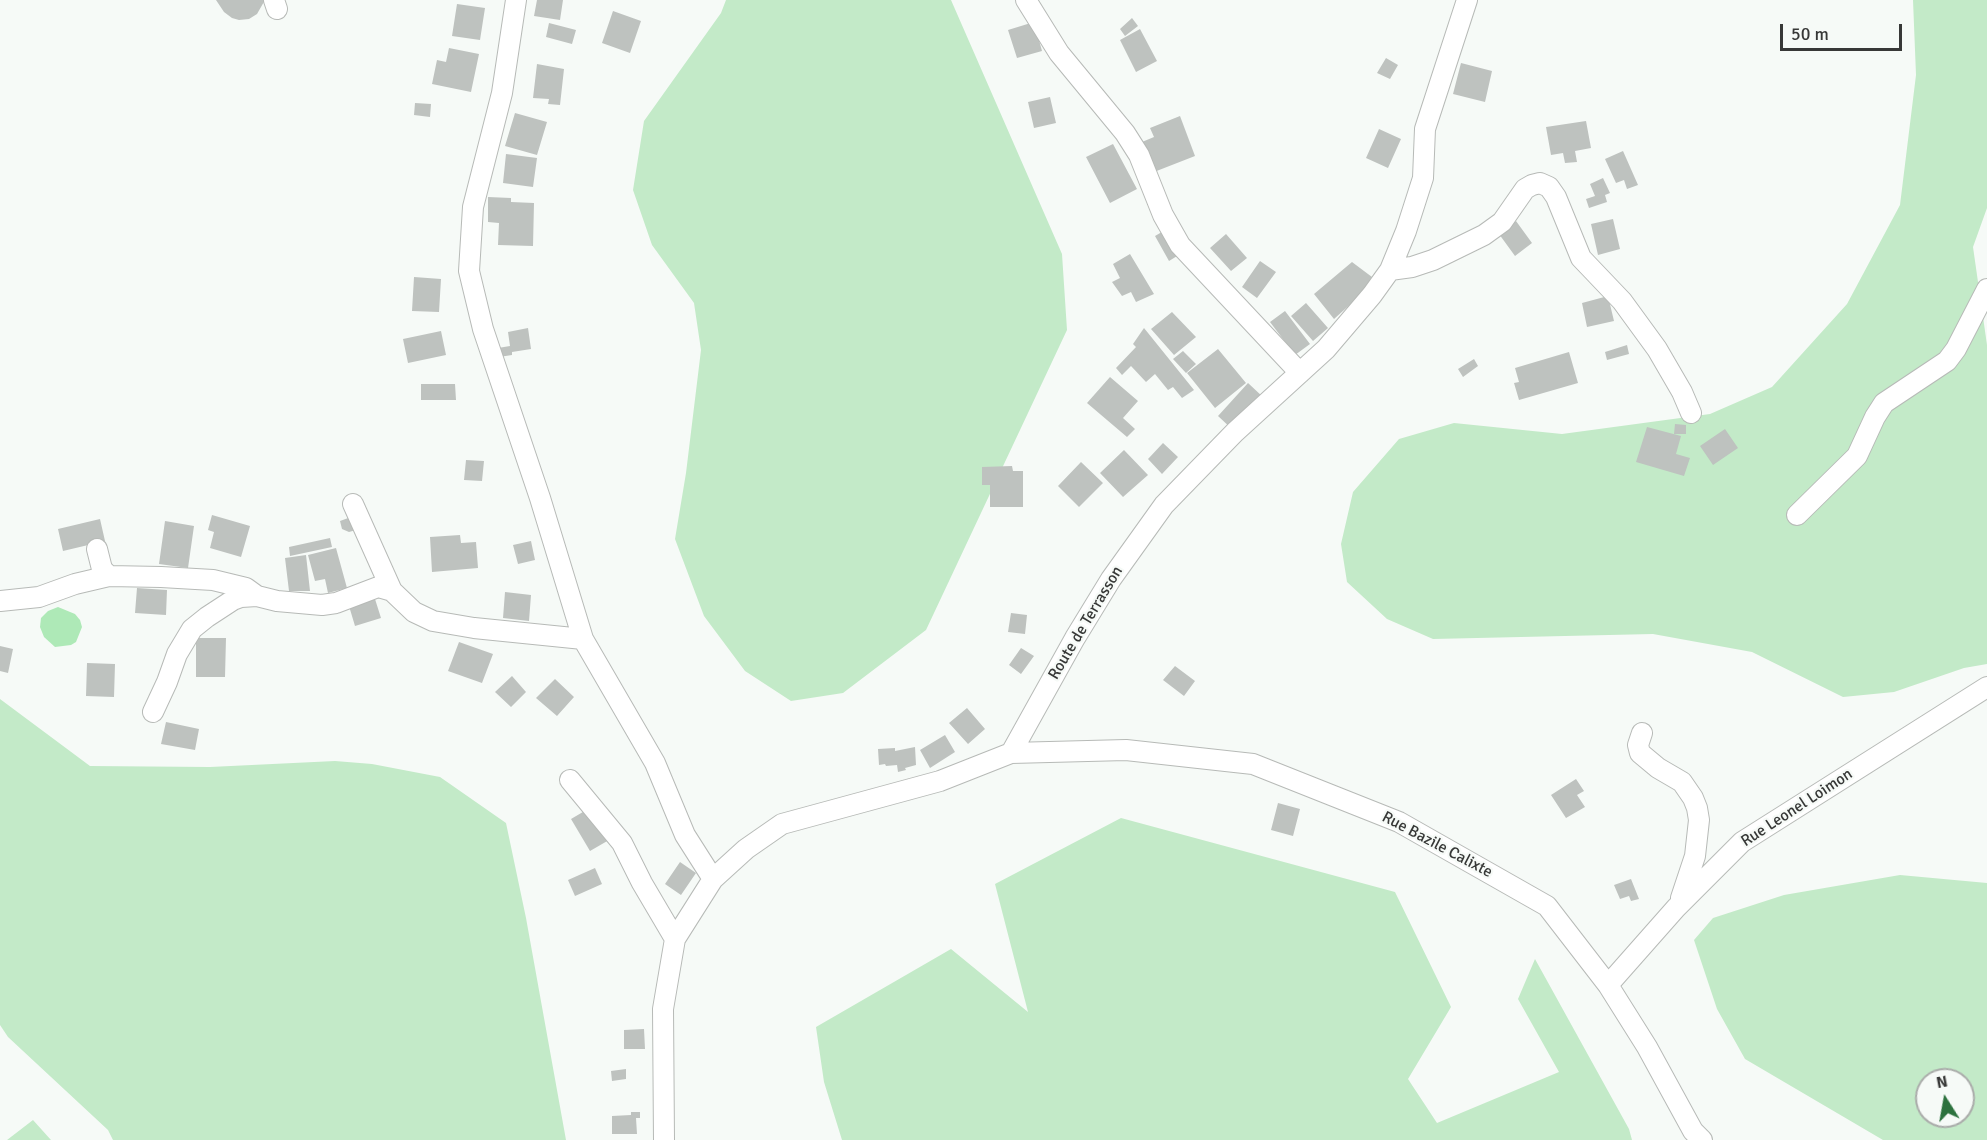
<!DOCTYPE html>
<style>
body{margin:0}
#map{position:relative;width:1987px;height:1140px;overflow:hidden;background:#f6faf7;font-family:Signika,sans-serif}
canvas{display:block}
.north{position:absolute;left:1915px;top:1068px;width:60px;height:60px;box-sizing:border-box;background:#f6faf7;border:2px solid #aaacaa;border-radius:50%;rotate:349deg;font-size:16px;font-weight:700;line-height:24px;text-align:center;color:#373837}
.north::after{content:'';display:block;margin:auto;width:21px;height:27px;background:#2d723e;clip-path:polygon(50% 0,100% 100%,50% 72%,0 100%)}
.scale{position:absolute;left:1780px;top:24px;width:122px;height:27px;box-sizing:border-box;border:3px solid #373837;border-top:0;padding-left:8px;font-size:18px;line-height:21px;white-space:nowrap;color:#373837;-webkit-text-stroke:4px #f6faf7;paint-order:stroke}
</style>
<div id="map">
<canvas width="1987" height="1140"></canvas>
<div class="north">N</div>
<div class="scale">50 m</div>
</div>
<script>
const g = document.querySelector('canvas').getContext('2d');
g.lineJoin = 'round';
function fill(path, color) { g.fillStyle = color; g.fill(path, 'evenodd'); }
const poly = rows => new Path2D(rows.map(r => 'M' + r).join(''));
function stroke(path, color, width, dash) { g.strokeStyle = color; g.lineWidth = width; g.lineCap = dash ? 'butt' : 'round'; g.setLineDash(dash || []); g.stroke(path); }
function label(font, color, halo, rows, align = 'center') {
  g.font = font + ' Signika,sans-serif'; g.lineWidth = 4.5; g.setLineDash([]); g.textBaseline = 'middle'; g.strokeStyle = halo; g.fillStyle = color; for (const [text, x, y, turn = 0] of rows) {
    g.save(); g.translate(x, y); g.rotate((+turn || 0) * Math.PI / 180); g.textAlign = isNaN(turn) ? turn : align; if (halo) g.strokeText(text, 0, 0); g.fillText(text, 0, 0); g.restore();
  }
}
fill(poly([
 [726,0,951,0,1062,254,1067,330,926,630,843,693,791,701,745,671,704,616,675,539,686,473,701,350,694,303,652,245,633,190,644,121,721,13],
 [1913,0,1987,0,1987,208,1973,247,1987,345,1987,664,1964,668,1894,692,1843,697,1752,652,1653,634,1433,639,1387,619,1347,582,1341,544,1353,492,1399,439,1454,423,1562,434,1710,414,1772,387,1847,304,1900,205,1916,75],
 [0,699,90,766,210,767,335,761,372,764,440,777,506,823,526,918,566,1140,113,1140,108,1130,8,1037,0,1025],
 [1121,818,1395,892,1451,1007,1408,1079,1437,1123,1559,1072,1518,999,1535,959,1629,1129,1632,1140,842,1140,824,1082,816,1027,951,949,1028,1012,995,884],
 [1900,875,1987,883,1987,1140,1883,1140,1745,1059,1717,1009,1694,940,1713,918,1784,895],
 [1927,1080,1963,1080,1963,1116,1927,1116],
 [33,1120,51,1140,7,1140]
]), '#c3eac8');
fill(poly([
 [58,607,75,614,80,620,82,627,76,642,71,645,55,647,44,637,40,627,41,618,48,611]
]), '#aee9b7');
fill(poly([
 [216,0,265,0,257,14,249,19,239,20,232,18,224,12],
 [537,0,563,0,560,20,534,16],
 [457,4,485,8,480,40,452,36],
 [613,11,641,21,630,53,602,43],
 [1132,18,1138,26,1125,36,1120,29],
 [1034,22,1042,51,1017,58,1008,30],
 [549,23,576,30,572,44,546,37],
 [1140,29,1157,61,1136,72,1120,40],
 [449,48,479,54,471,92,432,84,437,60,446,62],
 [1386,58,1398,65,1390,79,1377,73],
 [1461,63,1492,71,1485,102,1453,94],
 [537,64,564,69,560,105,548,104,549,99,533,98],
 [1050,97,1056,123,1034,128,1028,102],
 [415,103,431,104,430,117,414,115],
 [515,113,547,122,537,155,505,146],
 [1180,116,1195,156,1154,172,1142,142,1154,137,1150,128],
 [1586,121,1591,148,1575,151,1577,162,1565,163,1563,153,1551,155,1546,127],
 [1379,129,1401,139,1388,168,1366,158],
 [1113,144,1137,189,1110,203,1086,157],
 [1623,151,1638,185,1627,189,1624,180,1616,183,1605,159],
 [506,154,537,158,533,187,503,183],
 [1603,178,1610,193,1605,195,1607,202,1589,208,1586,199,1595,196,1590,184],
 [488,197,511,198,511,202,534,203,533,246,498,245,499,223,488,222],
 [1613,219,1620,249,1598,255,1591,224],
 [1516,221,1532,243,1515,256,1499,234],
 [1167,229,1182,253,1169,261,1155,236],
 [1226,234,1247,258,1231,271,1210,248],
 [1130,254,1154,294,1136,302,1131,292,1122,296,1112,282,1120,278,1113,264],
 [1260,261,1276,272,1257,298,1242,287],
 [1352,262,1372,277,1369,281,1373,284,1334,319,1314,294],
 [414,277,441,279,439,312,412,311],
 [1608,296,1614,321,1587,327,1582,303],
 [1306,303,1328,328,1313,341,1291,316],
 [1285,311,1310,344,1295,355,1270,322],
 [1172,312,1196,337,1174,355,1151,329],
 [528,328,531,349,512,352,512,355,499,357,498,348,510,346,508,332],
 [1144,328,1194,390,1182,398,1173,387,1168,390,1155,374,1146,382,1131,366,1122,375,1116,368,1136,347,1133,344],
 [441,331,446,355,408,363,403,339],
 [1627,345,1629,354,1607,360,1605,352],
 [1218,349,1246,383,1215,408,1187,373],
 [1183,351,1196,364,1186,373,1173,359],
 [1569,352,1578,383,1519,400,1514,383,1519,382,1515,368],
 [1474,359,1478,366,1463,377,1458,369],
 [1110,377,1138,401,1123,418,1135,429,1127,437,1087,403],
 [1248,383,1263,397,1233,430,1218,416],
 [421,384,455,384,456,400,421,400],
 [1675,424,1686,425,1686,434,1674,434],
 [1647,427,1681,436,1676,454,1690,458,1684,476,1636,462],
 [1725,429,1738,448,1713,465,1700,446],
 [1163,443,1178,457,1162,474,1148,459],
 [1124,450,1148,475,1123,497,1100,473],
 [466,460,484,461,482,481,464,480],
 [1081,462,1103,483,1079,507,1058,486],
 [1012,466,1013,471,1023,471,1023,507,990,507,990,485,982,485,982,467],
 [212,515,250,526,241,557,210,548,214,532,208,530],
 [351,517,356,530,349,532,342,529,340,521],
 [100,519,105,541,63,551,58,529],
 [165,521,194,526,188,568,159,564],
 [460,535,461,543,476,542,478,568,432,572,430,537],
 [330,538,332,547,290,556,289,547],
 [531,541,535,560,518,564,513,545],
 [336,548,347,588,328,593,325,579,315,581,308,555],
 [306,555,310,591,289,591,285,558],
 [137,588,167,590,166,615,135,613],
 [505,592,531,595,529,621,503,618],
 [375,599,381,618,355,626,349,606],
 [1011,613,1027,615,1025,634,1008,632],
 [196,638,226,638,225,677,196,677],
 [459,642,493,654,482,683,448,671],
 [0,646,13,649,8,673,0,671],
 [1021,648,1034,656,1021,674,1009,665],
 [87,663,115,664,114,697,86,696],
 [1175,666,1195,681,1184,696,1163,680],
 [512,676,526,692,511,707,495,692],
 [555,679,574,697,557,716,536,698],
 [967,708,985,729,968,744,949,723],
 [166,722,199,729,195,750,161,744],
 [945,735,955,752,930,768,920,750],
 [915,747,916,765,905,768,906,770,898,772,897,765,886,766,885,764,879,765,878,749,895,748,895,751],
 [1576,779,1584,791,1577,795,1585,807,1566,818,1551,795],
 [1278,803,1300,809,1293,836,1271,830],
 [588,809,609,840,590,851,571,819],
 [680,862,696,873,681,895,665,884],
 [595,868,602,884,575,896,568,880],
 [1631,879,1639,899,1631,901,1629,896,1620,899,1614,885],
 [644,1029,645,1049,624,1049,624,1030],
 [626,1069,626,1079,612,1081,611,1071],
 [631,1112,640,1112,640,1118,636,1118,637,1134,612,1134,612,1116,631,1115]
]), '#bec2bf');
const minor = poly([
 [274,0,277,9],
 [516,0,502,93,473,207,469,271,483,329,540,498,583,639,655,763,685,835,713,879],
 [1026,0,1059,53,1125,133,1139,155,1163,215,1180,245,1300,373],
 [1390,270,1412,267,1433,260,1484,235,1502,222,1525,189,1532,185,1540,183,1549,187,1556,197,1581,258,1622,301,1657,349,1682,392,1691,413],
 [353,504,392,591],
 [1797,515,1857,456,1875,417,1884,403,1947,361,1956,349,1987,289],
 [97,549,102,569,109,576],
 [0,601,39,597,75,584,109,576,161,577,213,580,246,588,257,596,277,601,322,605,336,603,378,587,392,591,414,612,433,621,474,628,583,639],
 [153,712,167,682,177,654,192,629,207,617,233,600,241,597,257,596],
 [1642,733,1638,745,1640,753,1658,768,1682,782,1693,798,1697,808,1699,820,1695,856,1681,898],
 [1011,753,1126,750,1253,764,1399,822,1547,906,1608,985,1647,1047,1693,1131,1702,1140],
 [570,780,622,843,642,883,675,939],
 [1608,985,1676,908,1742,842,1987,687],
 [664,1140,663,1009,675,939,713,879,746,849,782,824,940,781,1011,753,1075,638,1111,579,1164,505,1235,432,1326,349,1372,295,1390,270,1406,231,1423,178,1425,129,1467,0]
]);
stroke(minor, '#b7bab7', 22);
stroke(minor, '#fff', 20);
label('16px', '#373837', '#f6faf7', [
 ["Route de Terrasson",1086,623,-59],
 ["Rue Leonel Loimon",1797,808,-33],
 ["Rue Bazile Calixte",1437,845,28]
]);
</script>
